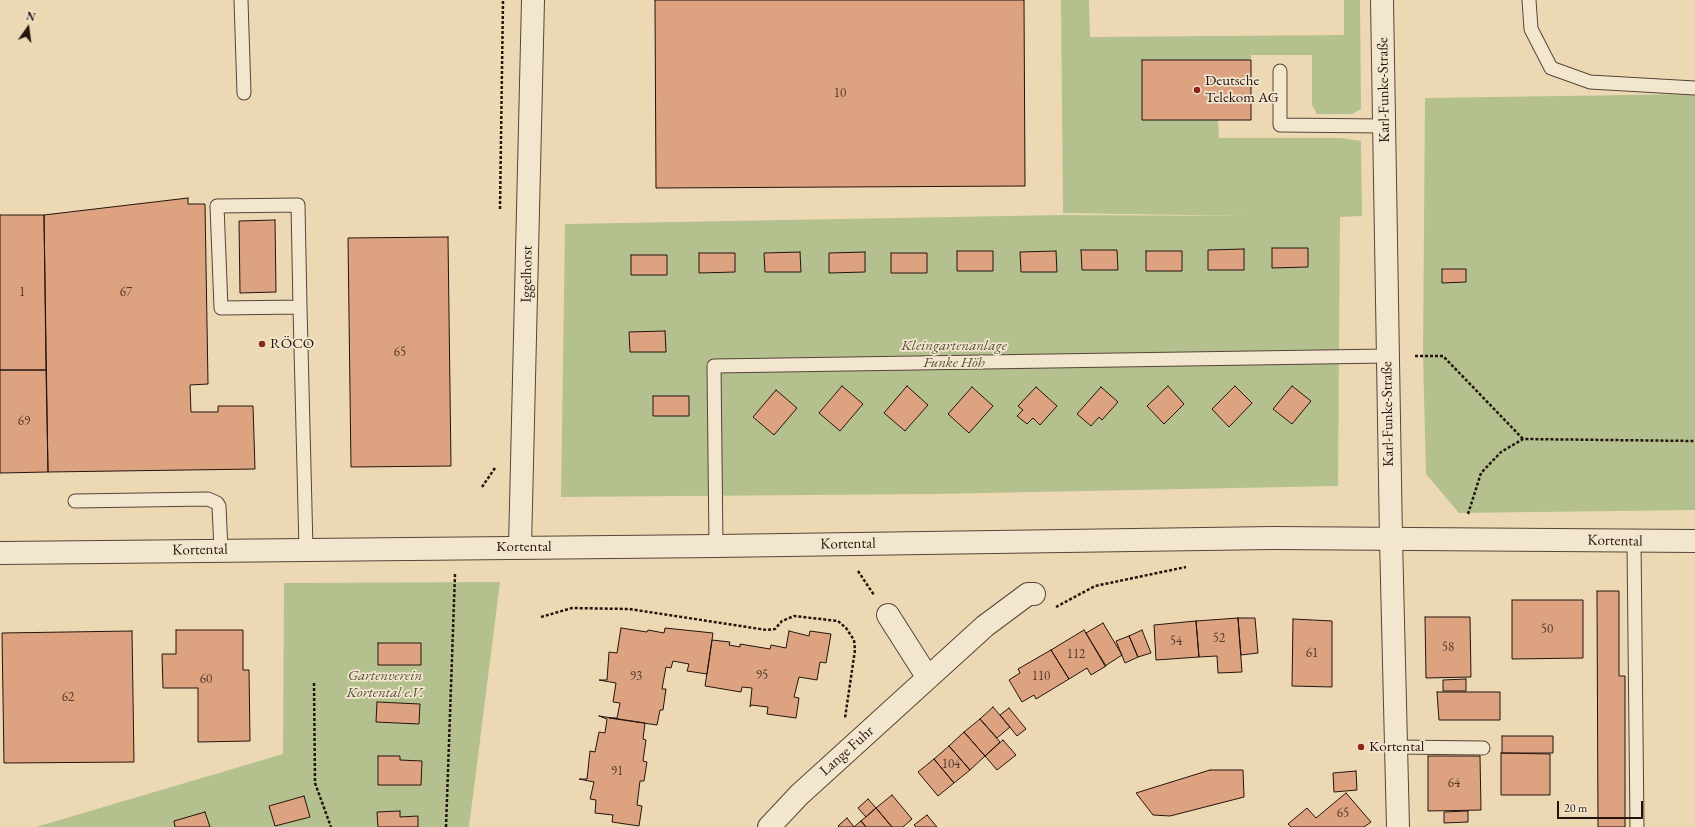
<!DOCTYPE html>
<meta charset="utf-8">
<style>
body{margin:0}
#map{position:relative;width:1695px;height:827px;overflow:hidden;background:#ecd9b4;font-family:"EB Garamond",serif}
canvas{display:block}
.north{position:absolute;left:8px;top:8px;width:40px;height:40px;-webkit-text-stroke:3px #f3e6ce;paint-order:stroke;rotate:14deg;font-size:11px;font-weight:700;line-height:16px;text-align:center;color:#24140e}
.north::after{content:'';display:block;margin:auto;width:14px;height:18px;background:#24140e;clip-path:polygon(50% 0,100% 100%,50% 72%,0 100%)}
.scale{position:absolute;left:1557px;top:801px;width:86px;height:18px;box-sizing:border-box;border:2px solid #24140e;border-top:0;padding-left:5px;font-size:12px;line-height:14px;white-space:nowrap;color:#24140e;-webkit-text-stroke:3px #f3e6ce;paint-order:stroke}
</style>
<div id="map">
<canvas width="1695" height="827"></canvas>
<div class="north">N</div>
<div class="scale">20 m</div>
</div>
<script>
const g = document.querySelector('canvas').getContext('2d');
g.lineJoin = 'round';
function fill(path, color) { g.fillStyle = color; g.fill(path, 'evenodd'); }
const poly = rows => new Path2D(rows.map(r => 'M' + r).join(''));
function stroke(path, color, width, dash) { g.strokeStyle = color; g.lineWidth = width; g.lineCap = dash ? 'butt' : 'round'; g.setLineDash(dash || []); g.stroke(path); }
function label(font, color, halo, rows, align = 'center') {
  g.font = font + ' "EB Garamond",serif'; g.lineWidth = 3.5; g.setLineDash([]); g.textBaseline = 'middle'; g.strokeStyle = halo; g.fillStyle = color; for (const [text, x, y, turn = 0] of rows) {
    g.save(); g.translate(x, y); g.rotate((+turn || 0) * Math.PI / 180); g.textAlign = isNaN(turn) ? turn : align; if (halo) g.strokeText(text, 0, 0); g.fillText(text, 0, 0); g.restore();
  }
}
fill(poly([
 [1061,0,1089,0,1090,37,1344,35,1344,0,1360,0,1361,109,1352,114,1317,114,1312,105,1312,55,1251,55,1251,60,1142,61,1142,120,1218,120,1219,138,1341,138,1361,141,1362,216,1340,217,1338,486,933,494,561,497,565,224,1061,215,1248,216,1063,213],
 [1695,94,1695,510,1459,513,1426,474,1423,356,1425,98],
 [500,582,469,827,36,827,283,754,284,583]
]), '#b5c08f');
const building = poly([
 [655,0,1024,0,1025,186,656,188,655,0],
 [1142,60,1251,60,1251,120,1142,120,1142,60],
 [188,198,188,204,205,204,208,384,190,385,191,412,218,412,218,406,253,406,255,469,48,472,44,215,188,198],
 [0,215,44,215,46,370,0,370,0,215],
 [275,220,276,292,240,293,239,221,275,220],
 [448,237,451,466,351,467,348,238,448,237],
 [1272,248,1308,248,1308,267,1272,268,1272,248],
 [1244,249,1244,270,1208,270,1208,250,1244,249],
 [1081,250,1117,250,1118,270,1082,270,1081,250],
 [957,251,993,251,993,271,957,271,957,251],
 [1056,251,1057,272,1021,272,1020,252,1056,251],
 [1146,251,1182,251,1182,271,1146,271,1146,251],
 [800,252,801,272,765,272,764,253,800,252],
 [865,252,865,272,829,273,829,253,865,252],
 [699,253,735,253,735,272,699,273,699,253],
 [891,253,927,253,927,273,891,273,891,253],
 [631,255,667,255,667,275,631,275,631,255],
 [1442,269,1466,269,1466,282,1442,283,1442,269],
 [665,331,666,352,630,352,629,332,665,331],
 [0,370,46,370,48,472,0,473,0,370],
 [842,386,863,404,840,431,819,413,842,386],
 [907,386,928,405,905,431,884,413,907,386],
 [1168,386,1184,404,1164,424,1147,406,1168,386],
 [1235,386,1252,403,1229,427,1212,409,1235,386],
 [1292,386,1311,401,1292,424,1273,409,1292,386],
 [972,387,993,406,969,433,948,414,972,387],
 [1036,387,1057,406,1040,425,1033,418,1027,424,1017,416,1023,410,1018,406,1036,387],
 [1101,387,1118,402,1102,420,1099,417,1091,426,1077,414,1101,387],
 [776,390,797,408,774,435,753,417,776,390],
 [653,396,689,396,689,416,653,416,653,396],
 [1597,591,1619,591,1619,676,1625,676,1625,827,1598,827,1597,591],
 [1512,600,1583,600,1583,658,1512,659,1512,600],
 [1425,617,1470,617,1471,677,1426,678,1425,617],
 [1238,618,1242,672,1218,673,1217,656,1199,657,1196,621,1238,618],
 [1238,618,1255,618,1258,653,1241,655,1238,618],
 [1293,619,1332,621,1332,687,1292,686,1293,619],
 [1196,621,1199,657,1156,660,1154,625,1196,621],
 [1103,623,1122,655,1105,666,1086,633,1103,623],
 [621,628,647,632,648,630,664,633,665,628,713,633,707,674,687,671,689,664,673,661,671,668,666,667,662,689,666,689,663,710,660,710,657,725,609,718,617,718,620,703,613,702,616,683,599,680,607,680,609,652,617,653,621,628],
 [176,630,243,630,243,670,249,670,250,741,198,742,198,688,163,688,162,654,176,654,176,630],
 [1084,630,1106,666,1091,675,1087,668,1069,679,1051,650,1084,630],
 [1142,630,1151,653,1138,657,1129,636,1142,630],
 [132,631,134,762,4,763,2,633,132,631],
 [789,631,809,636,810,631,831,634,826,663,820,662,817,680,799,677,794,697,799,698,796,718,767,714,768,707,751,705,750,707,752,688,742,687,741,692,705,686,712,640,730,642,729,645,740,647,740,644,770,649,771,645,786,648,789,631],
 [1129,636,1138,657,1125,663,1116,641,1129,636],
 [378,643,421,643,421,665,378,665,378,643],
 [1051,650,1069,679,1036,699,1034,695,1022,702,1009,680,1020,673,1018,669,1051,650],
 [1466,679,1466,691,1443,691,1443,680,1466,679],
 [1437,692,1500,692,1500,720,1439,720,1437,692],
 [377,702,420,704,419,724,376,722,377,702],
 [993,707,1010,727,997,738,980,719,993,707],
 [1009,708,1026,729,1017,736,1000,715,1009,708],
 [599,716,645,723,643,739,646,740,643,761,647,762,644,781,640,781,637,805,642,806,639,826,612,822,613,815,595,813,596,800,590,799,594,782,579,779,587,779,590,751,595,752,599,732,605,733,607,719,599,716],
 [980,719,1000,742,985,756,964,732,980,719],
 [964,732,985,756,970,770,949,746,964,732],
 [1502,736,1553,736,1553,753,1502,753,1502,736],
 [1003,740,1016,755,997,770,985,756,1003,740],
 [949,746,970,770,954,783,934,759,949,746],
 [1501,753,1550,754,1550,795,1501,795,1501,753],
 [378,756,400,756,400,760,422,761,421,785,378,785,378,756],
 [1428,756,1480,756,1481,810,1428,811,1428,756],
 [934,759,954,783,938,796,918,772,934,759],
 [1210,770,1243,770,1244,797,1170,816,1153,815,1136,793,1210,770],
 [1356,771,1357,790,1334,792,1333,773,1356,771],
 [1346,793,1371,822,1364,827,1291,827,1288,824,1307,808,1316,818,1346,793],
 [892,795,912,819,903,827,892,827,876,808,892,795],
 [304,796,310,817,275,826,269,806,304,796],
 [868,799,876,808,866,817,858,808,868,799],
 [876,808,892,827,866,827,861,821,876,808],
 [400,811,400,817,418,816,418,827,378,827,377,812,400,811],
 [1468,811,1468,822,1444,823,1444,812,1468,811],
 [205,812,210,827,175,827,174,821,205,812],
 [927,815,937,827,916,827,914,825,927,815],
 [847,818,854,827,839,827,838,826,847,818],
 [861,821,866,827,854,827,861,821]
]);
fill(building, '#dda381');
stroke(building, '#24140e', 1);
const service = poly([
 [241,0,244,93],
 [1529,0,1531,29,1551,68,1590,82,1695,88],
 [1280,71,1280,125,1384,126],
 [300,307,298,205,217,206,221,308,300,307,306,549],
 [75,501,208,499,217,503,219,506,221,550],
 [1634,542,1637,827],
 [716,546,714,366,1387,356],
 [1397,747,1483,748]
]);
const minor = poly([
 [1382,0,1391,539,1398,827],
 [520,547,533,0],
 [888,615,928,678],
 [769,827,799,795,985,626,1028,594,1034,594]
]);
const tertiary = poly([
 [0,553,716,546,1273,538,1695,541]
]);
stroke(service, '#564538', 15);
stroke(minor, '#564538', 24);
stroke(tertiary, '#564538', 24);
stroke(poly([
 [500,209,503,0],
 [1415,356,1443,356,1523,439],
 [482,487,495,468],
 [1468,514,1481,473,1501,452,1523,439,1695,441],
 [858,571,874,595],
 [1056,607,1095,586,1186,567],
 [541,617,572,608,629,609,767,630,775,629,782,621,794,616,838,621,846,628,854,640,855,650,845,718],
 [314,683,315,783,331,827],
 [446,827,455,574]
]), '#24140e', 2.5, [3, 2]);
stroke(service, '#f3e6ce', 13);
stroke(minor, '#f3e6ce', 22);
stroke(tertiary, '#f3e6ce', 22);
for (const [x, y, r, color] of [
 [1197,90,4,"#8f2418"],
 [262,344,4,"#8f2418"],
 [1361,747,4,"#8f2418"]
]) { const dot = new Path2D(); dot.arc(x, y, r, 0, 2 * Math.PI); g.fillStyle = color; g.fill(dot); stroke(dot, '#f3e6ce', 1.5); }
label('13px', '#52382b', null, [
 ["10",840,93],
 ["1",22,292],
 ["67",126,292],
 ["65",400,352],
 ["69",24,421],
 ["50",1547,629],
 ["52",1219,638],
 ["54",1176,641],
 ["58",1448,647],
 ["61",1312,653],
 ["112",1076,654],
 ["95",762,675],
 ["93",636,676],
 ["110",1041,676],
 ["60",206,679],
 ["62",68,697],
 ["104",951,764],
 ["91",617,771],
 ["64",1454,783],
 ["65",1343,813]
]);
label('15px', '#24140e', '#f3e6ce', [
 ["Deutsche",1205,81],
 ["Telekom AG",1205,98],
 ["RÖCO",270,344],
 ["Kortental",1369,747]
], 'left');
label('15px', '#24140e', '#f3e6ce', [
 ["Karl-Funke-Straße",1384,90,-91],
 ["Iggelhorst",527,274,-89],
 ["Karl-Funke-Straße",1388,414,-91],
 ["Kortental",1615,541,1],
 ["Kortental",848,544,-1],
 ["Kortental",524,547],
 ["Kortental",200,550,-1],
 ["Lange Fuhr",847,751,-42]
]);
label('italic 15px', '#57503b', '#f3e6ce', [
 ["Kleingartenanlage",954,346],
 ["Funke Höh",954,363],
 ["Gartenverein",385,676],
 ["Kortental e.V.",385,693]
]);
</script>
